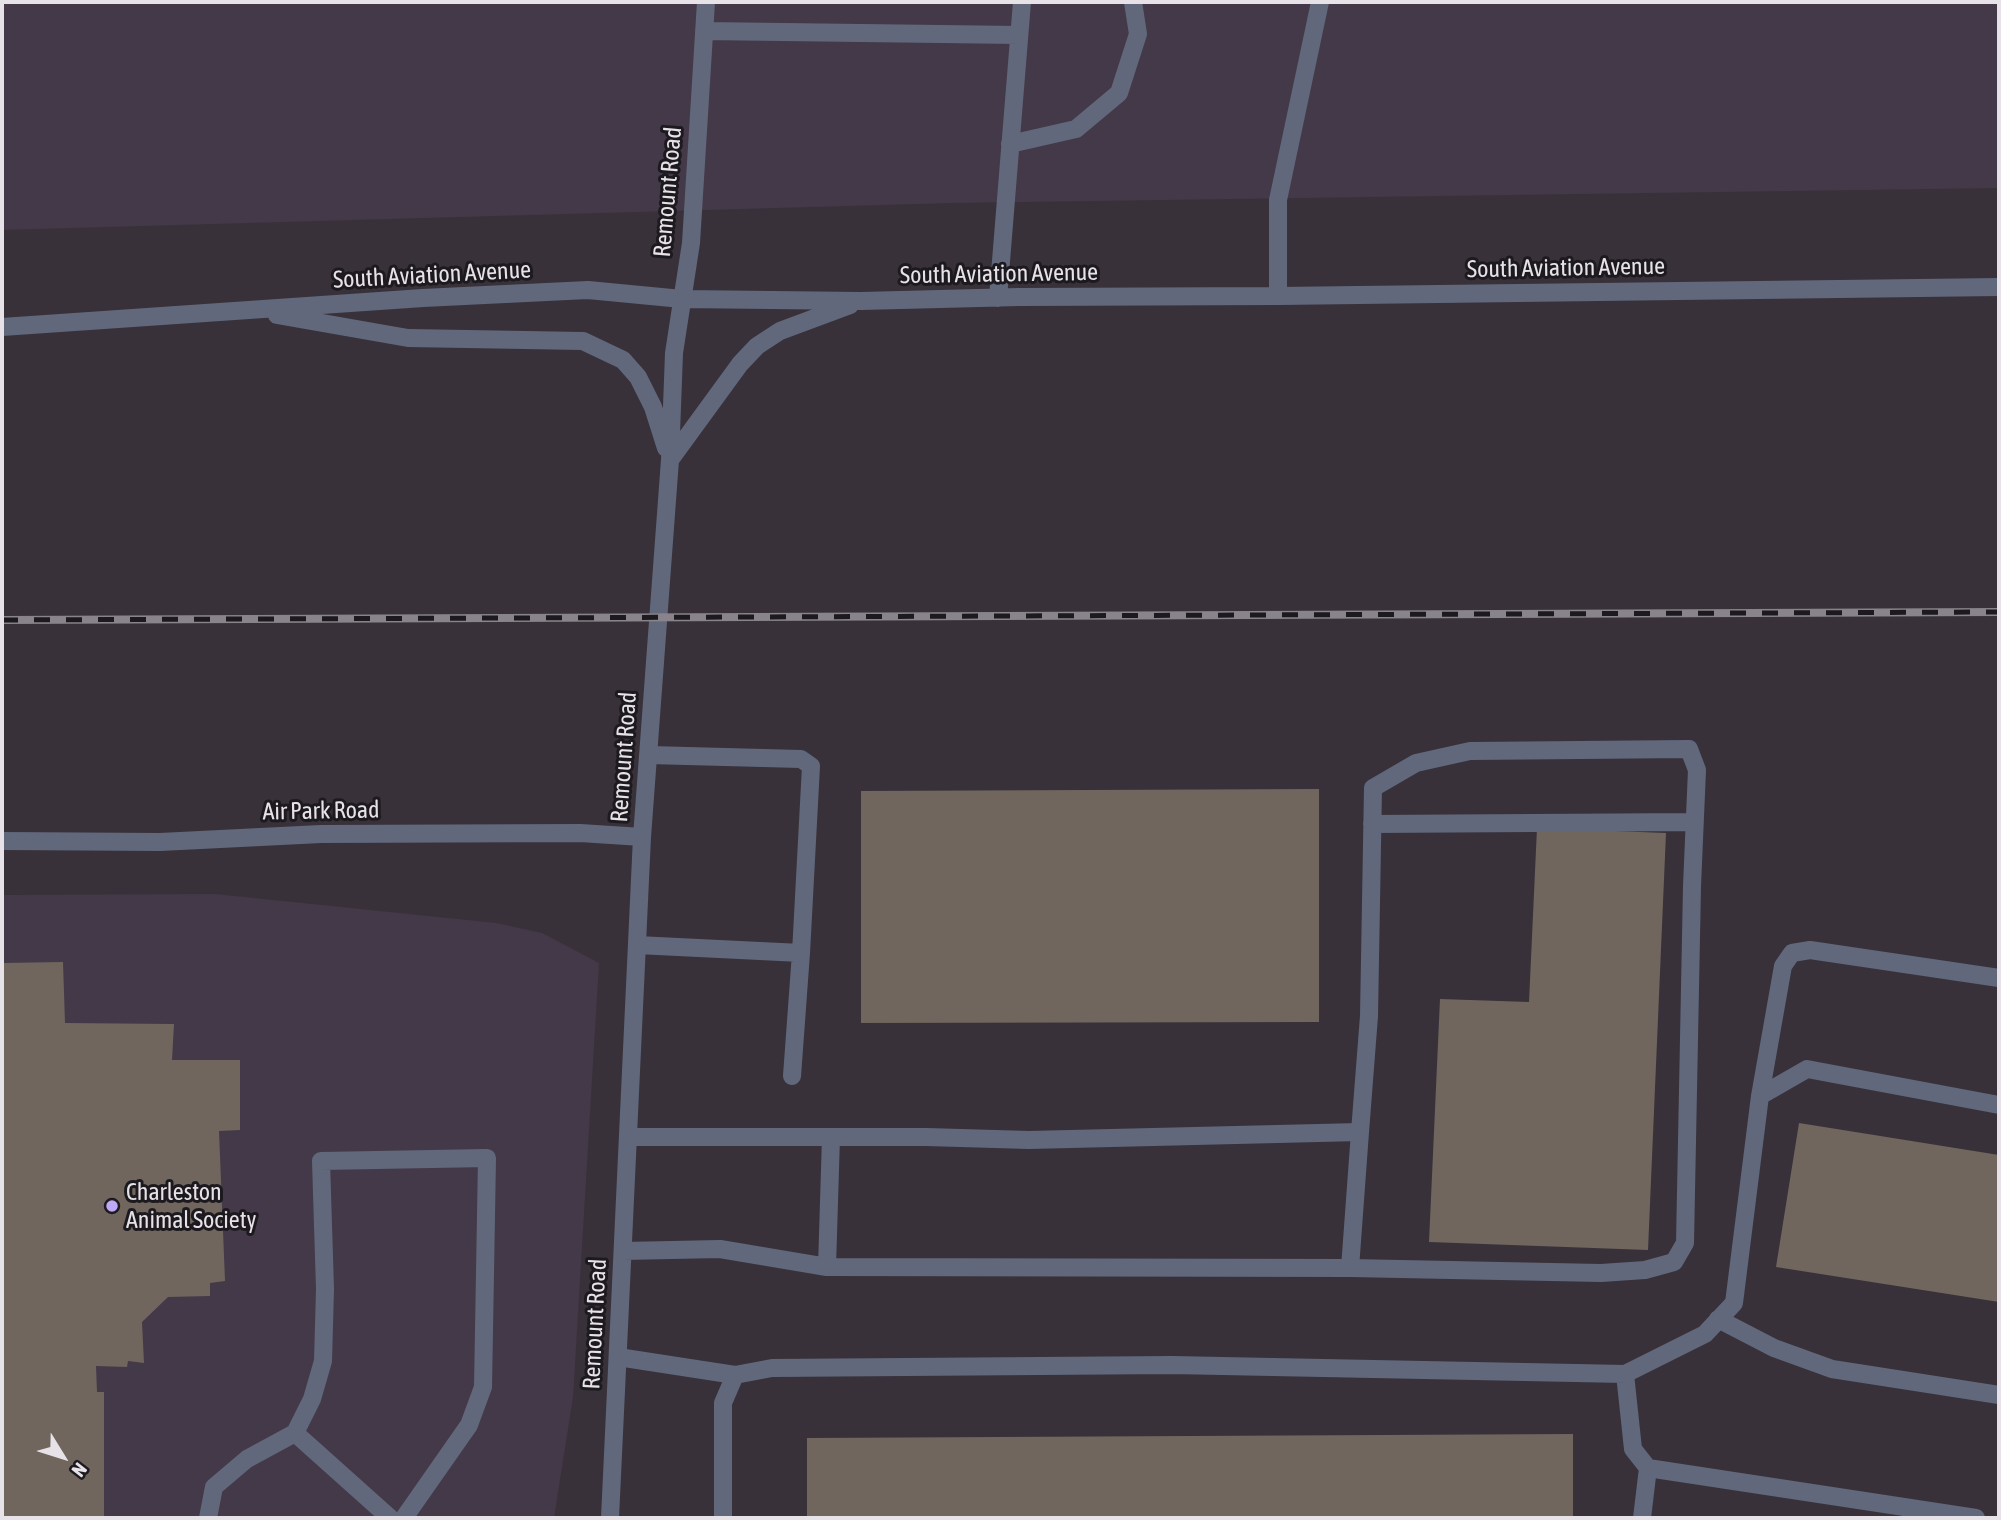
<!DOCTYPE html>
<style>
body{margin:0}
#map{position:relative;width:2001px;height:1520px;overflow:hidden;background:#38313a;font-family:"Asap Condensed",sans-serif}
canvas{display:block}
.frame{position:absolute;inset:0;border:4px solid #e6e2e8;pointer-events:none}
.north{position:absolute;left:28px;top:1422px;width:70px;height:70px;-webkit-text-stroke:5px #1d1a1f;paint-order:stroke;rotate:128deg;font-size:19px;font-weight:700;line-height:28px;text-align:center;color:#e6e2e8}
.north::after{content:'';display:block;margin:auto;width:24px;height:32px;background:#e6e2e8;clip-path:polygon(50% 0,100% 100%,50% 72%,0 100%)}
</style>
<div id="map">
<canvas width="2001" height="1520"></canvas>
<div class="frame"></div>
<div class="north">N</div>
</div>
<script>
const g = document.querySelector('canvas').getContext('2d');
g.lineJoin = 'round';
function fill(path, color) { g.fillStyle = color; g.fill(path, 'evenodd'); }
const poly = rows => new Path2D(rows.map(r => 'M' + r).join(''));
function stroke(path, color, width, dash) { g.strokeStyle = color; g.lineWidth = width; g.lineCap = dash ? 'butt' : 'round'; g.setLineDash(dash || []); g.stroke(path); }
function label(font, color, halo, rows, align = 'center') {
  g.font = font + ' "Asap Condensed",sans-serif'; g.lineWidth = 6; g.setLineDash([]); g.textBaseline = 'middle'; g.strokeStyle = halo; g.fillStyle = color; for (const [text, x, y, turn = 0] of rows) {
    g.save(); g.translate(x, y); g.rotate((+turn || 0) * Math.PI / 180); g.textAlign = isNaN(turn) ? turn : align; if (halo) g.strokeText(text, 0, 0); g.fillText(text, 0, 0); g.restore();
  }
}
fill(poly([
 [2,2,1999,2,1999,188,952,203,2,230],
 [215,894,496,923,542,933,599,963,573,1397,554,1518,2,1518,2,895]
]), '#443948');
fill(poly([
 [1319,789,1319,1022,861,1023,861,791],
 [1537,828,1666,833,1648,1250,1429,1242,1440,999,1529,1002],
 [63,962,65,1023,174,1024,172,1060,240,1060,240,1130,219,1131,225,1281,210,1283,210,1296,168,1297,142,1322,144,1363,128,1361,127,1367,96,1366,97,1392,104,1392,104,1518,2,1518,2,963],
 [1799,1123,1999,1155,1999,1302,1776,1267],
 [1573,1434,1573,1518,807,1518,807,1438]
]), '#70665e');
stroke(poly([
 [704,31,1019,35],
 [1010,144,1076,129,1119,93,1138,34,1133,2],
 [1278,296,1278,200,1320,2],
 [998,298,1022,2],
 [277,315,408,338,583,341,623,360,638,377,653,407,666,448],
 [2,327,423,298,588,290,682,299,861,301,1019,297,1278,296,1999,287],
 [670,460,740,364,757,346,780,331,850,305],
 [1372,824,1694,822],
 [2,841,160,842,321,834,580,833,642,837],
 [637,945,801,953,811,766,801,759,649,755],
 [792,1076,801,953],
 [1760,1096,1783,966,1792,953,1810,950,1999,978],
 [623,1251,720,1249,827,1267,1350,1268,1601,1273,1645,1270,1674,1262,1685,1243,1692,886,1697,770,1689,749,1470,751,1416,763,1373,788,1369,1016,1360,1132,1029,1140,926,1137,628,1137],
 [827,1267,831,1137],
 [1350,1268,1360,1132],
 [1718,1319,1774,1348,1832,1369,1999,1395],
 [618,1357,735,1375],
 [1625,1374,1633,1449,1648,1468,1976,1518],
 [295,1433,390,1518],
 [208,1518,214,1487,247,1459,295,1433,312,1399,323,1361,325,1289,321,1161,487,1158,483,1387,469,1425,404,1518],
 [610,1518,642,837,670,460,674,353,691,243,706,2],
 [723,1518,723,1403,735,1375,772,1368,1172,1365,1625,1374,1705,1334,1734,1303,1760,1096,1807,1069,1999,1105],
 [1642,1518,1648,1468]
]), '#61687c', 18);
const rail = poly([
 [2,620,1999,612]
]);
stroke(rail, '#89848b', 8);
stroke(rail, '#1d1a1f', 5, [16]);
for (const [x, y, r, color] of [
 [112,1206,7,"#bda9f5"]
]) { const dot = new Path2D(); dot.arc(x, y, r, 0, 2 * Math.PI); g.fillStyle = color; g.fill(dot); stroke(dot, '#1d1a1f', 2.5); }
label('24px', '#e6e2e8', '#1d1a1f', [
 ["Remount Road",668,192,-85],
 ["South Aviation Avenue",1566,268,-1],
 ["South Aviation Avenue",999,274,-1],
 ["South Aviation Avenue",432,275,-3],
 ["Remount Road",624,757,-86],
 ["Air Park Road",321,811,-1],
 ["Remount Road",595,1324,-87]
]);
label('24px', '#e6e2e8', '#1d1a1f', [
 ["Charleston",126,1192],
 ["Animal Society",126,1220]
], 'left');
</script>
